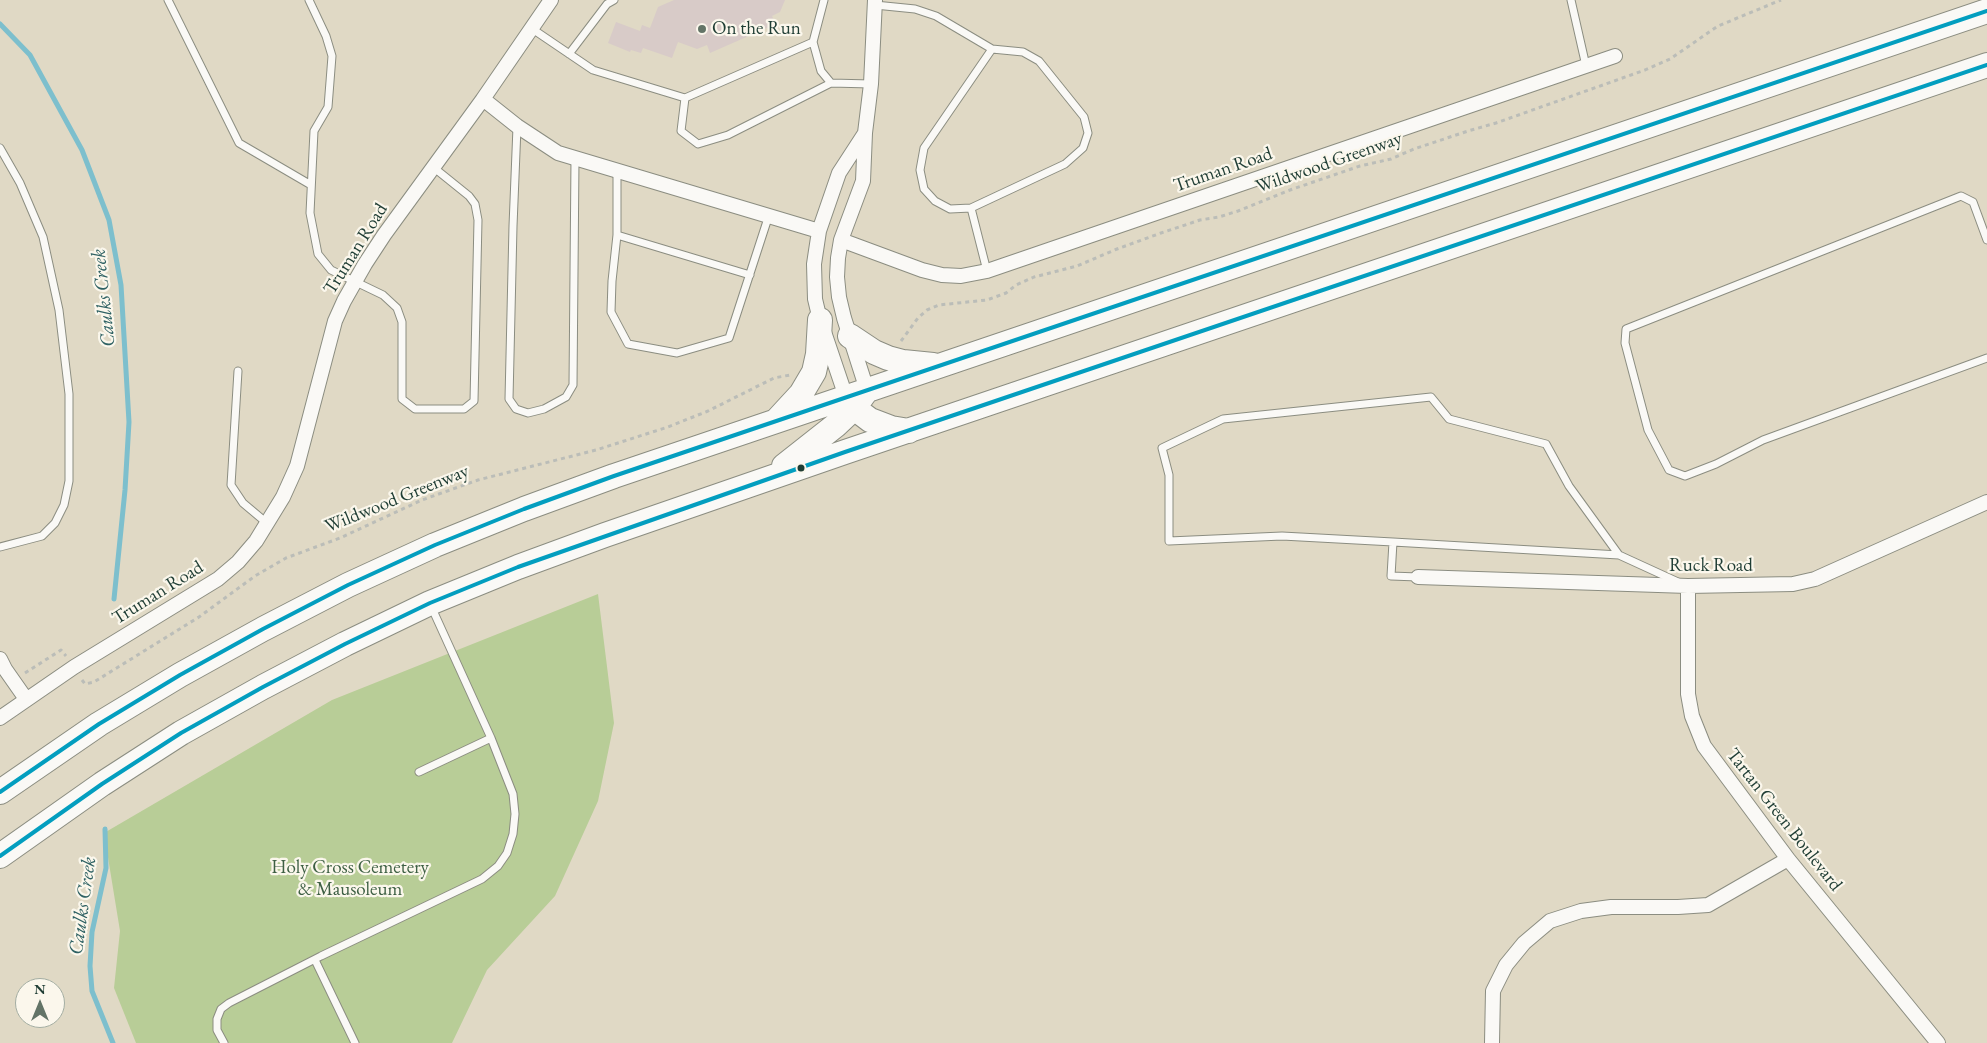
<!DOCTYPE html>
<style>
body{margin:0}
#map{position:relative;width:1987px;height:1043px;overflow:hidden;background:#e0d9c5;font-family:"EB Garamond",serif}
canvas{display:block}
.north{position:absolute;left:15px;top:978px;width:50px;height:50px;box-sizing:border-box;background:#fbf7ec;border:1px solid #a3ada2;border-radius:50%;rotate:0deg;font-size:14px;font-weight:700;line-height:20px;text-align:center;color:#1f3d34}
.north::after{content:'';display:block;margin:auto;width:18px;height:22px;background:#637467;clip-path:polygon(50% 0,100% 100%,50% 72%,0 100%)}
</style>
<div id="map">
<canvas width="1987" height="1043"></canvas>
<div class="north">N</div>
</div>
<script>
const g = document.querySelector('canvas').getContext('2d');
g.lineJoin = 'round';
function fill(path, color) { g.fillStyle = color; g.fill(path, 'evenodd'); }
const poly = rows => new Path2D(rows.map(r => 'M' + r).join(''));
function stroke(path, color, width, dash) { g.strokeStyle = color; g.lineWidth = width; g.lineCap = dash ? 'butt' : 'round'; g.setLineDash(dash || []); g.stroke(path); }
function label(font, color, halo, rows, align = 'center') {
  g.font = font + ' "EB Garamond",serif'; g.lineWidth = 4.5; g.setLineDash([]); g.textBaseline = 'middle'; g.strokeStyle = halo; g.fillStyle = color; for (const [text, x, y, turn = 0] of rows) {
    g.save(); g.translate(x, y); g.rotate((+turn || 0) * Math.PI / 180); g.textAlign = isNaN(turn) ? turn : align; if (halo) g.strokeText(text, 0, 0); g.fillText(text, 0, 0); g.restore();
  }
}
fill(poly([
 [598,594,614,723,598,801,555,896,487,970,452,1043,136,1043,114,988,120,931,104,833,332,700]
]), '#b8cd97');
stroke(poly([
 [0,24,30,55,82,150,109,220,121,285,129,422,125,490,114,599],
 [105,829,106,868,92,932,90,966,92,991,113,1043]
]), '#7dbfcd', 5);
fill(poly([
 [674,0,785,0,780,12,772,16,776,24,710,53,707,45,697,49,678,42,672,58,643,48,641,53,631,50,630,52,608,43,616,22,640,31,642,25,650,28,658,7]
]), '#d8cbc8');
const service = poly([
 [168,0,239,143,311,185],
 [309,0,326,36,332,56,328,107,314,131,310,213,318,254,331,270,383,295,397,308,402,322,402,399,415,409,464,409,474,401,478,220,475,204,469,196,433,167],
 [824,0,813,42,821,71,831,83,871,84],
 [1571,0,1586,66],
 [875,5,915,9,936,16,992,49,1023,52,1039,61,1084,117,1088,133,1083,148,1065,164,971,208,950,209,935,201,924,189,920,170,924,148,992,49],
 [531,28,593,70,685,98,813,42],
 [569,54,607,4,614,0],
 [685,98,681,131,698,144,728,135,831,83],
 [517,127,513,226,509,399,516,409,528,413,544,409,566,397,573,385,575,159],
 [0,148,20,183,43,237,59,310,69,394,69,481,64,505,55,523,42,536,0,547],
 [617,171,617,235,612,281,611,312,628,344,677,353,729,338,769,215],
 [971,208,987,271],
 [617,235,750,275],
 [1987,240,1973,202,1961,196,1626,329,1625,343,1648,430,1669,470,1685,476,1716,464,1763,440,1987,358],
 [238,371,231,485,243,503,268,524],
 [1393,542,1282,536,1169,541,1169,475,1162,448,1223,419,1431,397,1449,419,1546,444,1569,486,1619,555,1393,542,1391,576,1418,577],
 [1619,555,1678,582],
 [419,772,491,738],
 [315,960,355,1043],
 [224,1043,217,1030,217,1019,221,1009,229,1003,321,956,482,879,498,866,507,853,513,834,515,814,513,794,491,738,431,606]
]);
const minor = poly([
 [483,99,551,0],
 [841,240,922,270,942,275,961,276,987,271,1615,56],
 [867,390,844,318,839,297,837,277,838,258,841,240,863,181,865,133,871,84,875,0],
 [846,397,820,320,815,299,814,264,819,231,839,173,865,133],
 [1418,577,1688,586,1793,584,1815,579,1987,502],
 [1688,586,1688,694,1692,716,1704,746,1788,859,1938,1043],
 [0,659,5,669,26,699],
 [0,718,74,667,218,579,238,562,256,541,283,497,297,466,335,321,344,301,365,264,384,235,483,99,517,126,558,153,819,231],
 [1492,1043,1493,991,1506,965,1524,943,1550,921,1581,911,1611,907,1678,907,1708,905,1788,859]
]);
const trunk = poly([
 [850,336,874,352,888,358,903,362,933,365],
 [846,397,854,408,870,420,891,428,909,431],
 [777,420,801,394,814,372,818,354,820,320],
 [784,466,836,425,854,408,867,390],
 [0,792,99,724,180,675,263,629,348,585,435,545,524,509,614,476,1987,11],
 [0,856,102,784,181,733,263,687,345,644,430,603,518,567,605,535,845,452,1987,65]
]);
stroke(service, '#8b8d81', 9);
stroke(minor, '#8b8d81', 16);
stroke(trunk, '#8b8d81', 26);
stroke(poly([
 [901,341,918,318,927,310,939,305,987,300,1006,293,1016,285,1034,277,1077,266,1117,249,1161,233,1200,220,1219,217,1238,211,1290,190,1360,166,1391,159,1414,149,1468,131,1496,123,1645,70,1670,59,1718,26,1781,0],
 [25,673,61,650,66,656],
 [82,680,85,684,94,682,199,617,255,576,286,558,340,538,422,500,478,480,596,450,668,427,708,411,774,378,790,375]
]), '#bbbdb8', 3, [4, 4]);
stroke(service, '#faf9f6', 7);
stroke(minor, '#faf9f6', 14);
stroke(trunk, '#faf9f6', 24);
stroke(poly([
 [0,792,99,724,180,675,263,629,348,585,435,545,524,509,614,476,1987,11],
 [0,856,102,784,181,733,263,687,345,644,430,603,518,567,845,452,1987,65]
]), '#039ebf', 4);
for (const [x, y, r, color] of [
 [702,29,5,"#637467"],
 [801,468,4.5,"#1f3d34"]
]) { const dot = new Path2D(); dot.arc(x, y, r, 0, 2 * Math.PI); g.fillStyle = color; g.fill(dot); stroke(dot, '#fbf7ec', 2); }
label('19px', '#1f3d34', '#fbf7ec', [
 ["On the Run",712,29]
], 'left');
label('19px', '#1f3d34', '#fbf7ec', [
 ["Wildwood Greenway",1329,163,-19],
 ["Truman Road",1223,170,-19],
 ["Truman Road",356,249,-58],
 ["Wildwood Greenway",397,499,-22],
 ["Ruck Road",1711,566],
 ["Truman Road",158,593,-32],
 ["Tartan Green Boulevard",1784,820,52]
]);
label('19px', '#3d5f43', '#fbf7ec', [
 ["Holy Cross Cemetery",350,868],
 ["& Mausoleum",350,890]
]);
label('italic 20px', '#2e6163', '#fbf7ec', [
 ["Caulks Creek",104,298,-96],
 ["Caulks Creek",83,906,-82]
]);
</script>
